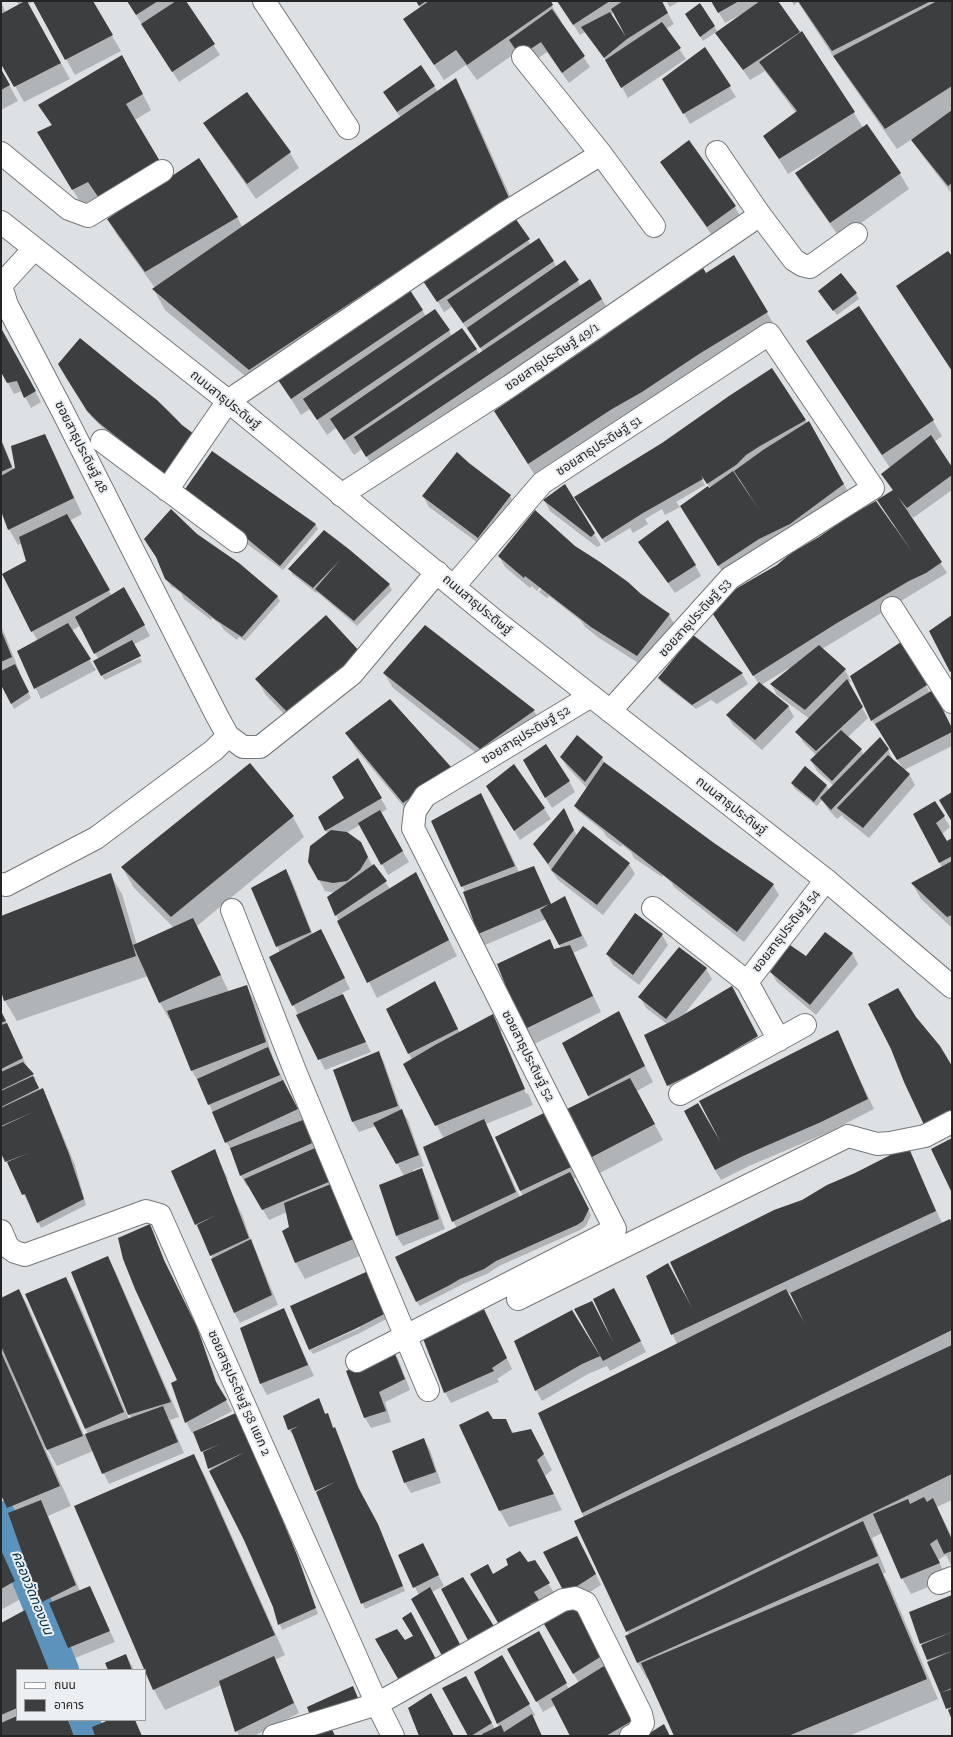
<!DOCTYPE html>
<meta charset="utf-8">
<style>
body{margin:0}
#map{position:relative;width:953px;height:1737px;overflow:hidden;background:#dee1e4;font-family:"Zilla Slab","Noto Sans Thai",serif}
canvas{display:block}
.frame{position:absolute;inset:0;border:2px solid #242526;pointer-events:none}
.legend{position:absolute;left:16px;top:1669px;width:130px;height:52px;box-sizing:border-box;background:#eceff1;border:1px solid #9c9ea0;margin:0;padding:5px 7px;list-style:none;font-size:12px;color:#242526}
.legend li{display:flex;align-items:center;gap:8px;height:20px}
.legend b{width:20px;border:1px solid #9c9ea0}
</style>
<div id="map">
<canvas width="953" height="1737"></canvas>
<div class="frame"></div>
<ul class="legend">
<li><b style="height:5px;background:#fff"></b>ถนน</li>
<li><b style="height:11px;background:#3c3e40"></b>อาคาร</li>
</ul>
</div>
<script>
const g = document.querySelector('canvas').getContext('2d');
g.lineJoin = 'round';
function fill(path, color) { g.fillStyle = color; g.fill(path, 'evenodd'); }
const poly = rows => new Path2D(rows.map(r => 'M' + r).join(''));
function stroke(path, color, width, dash) { g.strokeStyle = color; g.lineWidth = width; g.lineCap = dash ? 'butt' : 'round'; g.setLineDash(dash || []); g.stroke(path); }
function label(font, color, halo, rows, align = 'center') {
  g.font = font + ' "Zilla Slab","Noto Sans Thai",serif'; g.lineWidth = 4; g.setLineDash([]); g.textBaseline = 'middle'; g.strokeStyle = halo; g.fillStyle = color; for (const [text, x, y, turn = 0] of rows) {
    g.save(); g.translate(x, y); g.rotate((+turn || 0) * Math.PI / 180); g.textAlign = isNaN(turn) ? turn : align; if (halo) g.strokeText(text, 0, 0); g.fillText(text, 0, 0); g.restore();
  }
}
fill(poly([
 [16,1,91,1,121,51,75,75,34,1,28,4,70,79,24,102,1,61,1,2,6,13,19,6],
 [127,1,185,1,220,55,179,82],
 [416,1,549,1,561,21,560,22,590,67,569,83,547,52,527,66,517,52,477,80,466,65,444,80,404,19,421,8],
 [558,1,661,1,674,24,666,29,686,59,628,98,610,66,585,32,580,35],
 [614,12,627,37,626,38,611,15],
 [666,1,680,1,670,7],
 [712,1,777,1,854,113,863,128,900,174,909,189,840,238,805,189,796,173,829,152,828,150,788,174,765,137,796,113,765,71,750,80,716,32,703,41,689,19,714,26,718,32,742,15,742,14,725,23],
 [791,1,952,1,952,194,922,155,912,139,897,149,846,76,798,2,794,5],
 [705,49,736,97,690,124,664,79],
 [1,70,18,101,1,110],
 [131,72,151,110,135,120,170,179,237,217,243,228,401,118,390,102,434,86,438,92,455,80,467,100,520,218,516,221,531,245,539,240,557,267,565,262,581,286,602,299,611,315,376,472,362,449,354,455,336,428,327,435,310,409,301,415,278,378,261,389,165,310,154,290,155,288,117,235,108,219,111,217,98,197,82,205,47,148,52,126,40,105],
 [425,281,444,312,452,307,483,352,479,354,476,349,452,336,449,330,426,316,409,291],
 [205,123,290,153,299,168,256,199,214,139],
 [661,162,735,207,741,217,713,237],
 [734,256,773,323,705,364,648,402,618,419,534,474,501,421],
 [952,258,952,371,897,286],
 [856,294,859,299,837,315,822,296],
 [858,307,933,421,942,436,934,442,952,469,952,490,913,518,910,514,908,514,947,573,822,649,845,670,851,681,848,684,868,718,848,737,861,750,864,755,888,749,893,761,903,769,880,730,878,730,872,720,900,644,952,728,952,746,904,770,909,774,915,785,869,838,844,818,842,815,837,819,828,809,822,800,817,806,795,789,792,784,805,768,827,786,829,790,834,786,817,771,811,760,816,755,803,742,797,732,810,719,777,695,771,684,790,669,789,668,761,685,788,706,794,717,762,750,733,725,727,715,759,684,716,618,896,527,893,491,883,474,890,468,817,357],
 [1,329,41,402,31,408,22,391,14,394,1,370],
 [80,339,169,411,203,448,142,463,114,439,91,416,60,364],
 [805,420,815,432,850,495,725,576,681,506,680,507,707,487,712,491,696,465,694,466,705,485,676,502,680,507,665,515,662,509,645,519,648,524,633,533,630,528,605,543,578,502],
 [739,477,750,494,748,495,737,479],
 [44,435,53,451,82,514,69,521,112,596,130,599,150,636,133,645,99,660,80,626,71,631,96,670,41,699,18,652,38,641,32,631,27,562,22,543,18,545,9,529,1,509,1,439,14,470],
 [228,463,315,524,318,529,283,570,247,544,244,539],
 [468,464,510,496,516,506,485,548,429,507,423,496],
 [565,486,601,545,597,547,550,511,544,500],
 [183,523,277,596,280,601,245,641,239,637,237,640,224,630,220,624,212,618,211,620,184,599,181,593,173,587,172,588,166,578],
 [324,532,389,585,392,590,357,626,317,592,316,593,292,574,290,569],
 [639,542,695,565,701,576,675,593],
 [574,546,669,615,675,625,643,666,599,638,585,627,581,621,549,596,547,598,539,592,574,549,572,547,537,591,532,586,530,588,505,567,499,556],
 [1,625,20,673,19,674,31,698,14,709,1,682],
 [425,626,534,711,543,726,490,764,393,688,384,673],
 [693,637,742,674,748,684,717,704,711,700,696,709,662,683,659,678],
 [361,655,370,670,300,731,266,695,257,680],
 [140,658,142,662,105,680,102,676],
 [347,734,451,769,413,818,356,749],
 [561,757,602,758,606,766,644,794,773,885,779,895,744,942,674,887,671,882,663,875,662,877,634,858,631,852,622,845,621,847,607,837,603,831,578,811,575,806,587,788,567,767],
 [358,760,387,809,381,813,409,862,388,875,360,825,346,833,361,843,373,867,374,866,390,889,416,873,457,956,377,998,336,915,335,893,325,891,309,862,328,834,319,817,345,799],
 [524,760,569,781,575,792,552,808],
 [250,765,293,817,304,837,197,926,229,992,246,986,255,1002,273,1058,286,1086,309,1132,317,1152,364,1254,305,1279,296,1263,284,1231,290,1227,287,1212,269,1220,249,1186,247,1186,241,1176,233,1152,226,1142,201,1086,192,1071,171,1018,169,1019,160,1003,148,976,17,1021,5,1001,1,987,1,917,110,874,122,894,137,945,174,928,134,888,122,867],
 [514,765,551,819,520,840,493,797],
 [481,795,490,810,519,872,534,867,551,904,564,897,588,946,573,953,601,1012,532,1045,523,1029,550,941,555,950,561,948,546,919,485,945,479,934,465,892,433,821],
 [935,802,950,827,942,834,947,842,952,839,952,928,921,899,912,883,942,867,915,815],
 [564,810,577,836,629,864,635,874,603,915,558,880,534,844],
 [286,870,292,881,313,935,321,931,350,989,342,993,371,1052,325,1070,270,957,280,952,277,946],
 [662,935,668,945,639,985,613,965,607,954],
 [852,953,858,964,816,1015,777,982,771,972,806,958],
 [706,969,712,979,683,1016,735,992,760,1042,674,1096,645,1035,667,1024,646,1008,640,997],
 [441,993,460,1033,493,1015,502,1031,533,1105,486,1124,520,1197,523,1196,496,1138,551,1124,576,1178,573,1179,591,1215,586,1226,580,1230,499,1266,487,1274,463,1284,420,1306,417,1302,457,1228,453,1221,444,1139,404,1065,412,1060,388,1010],
 [499,1031,502,1031,528,1093,526,1094],
 [1,1011,28,1069,36,1079,35,1080,40,1091,42,1089,48,1100,75,1165,86,1205,41,1228,1,1150],
 [618,1012,653,1082,637,1091,663,1140,600,1173,591,1158,590,1099,563,1043],
 [837,1031,874,1109,827,1133,749,1166,721,1180,715,1170,716,1136],
 [378,1052,384,1062,401,1110,408,1120,424,1166,413,1170,413,1172,421,1169,427,1180,445,1229,403,1246,396,1235,404,1176,376,1126,359,1132,352,1121],
 [907,1147,942,1223,952,1225,952,1500,937,1507,952,1537,952,1567,946,1555,938,1560,948,1579,911,1594,902,1578,882,1533,872,1538,886,1572,883,1574,889,1584,938,1699,849,1736,675,1736,649,1678,647,1679,638,1663,626,1636,629,1635,582,1513,677,1344,647,1277,683,1293,685,1292,802,1201],
 [790,1293,810,1329,808,1330,787,1294],
 [214,1151,228,1179,227,1180,231,1192,243,1217,251,1241,256,1251,278,1305,240,1323,234,1312,213,1259,196,1224],
 [150,1225,166,1266,199,1333,218,1387,232,1411,192,1433,186,1422],
 [107,1257,116,1273,179,1417,170,1420,184,1453,109,1484,93,1451,57,1466,46,1447,45,1448,71,1506,48,1516,80,1591,89,1587,115,1642,75,1658,53,1610,47,1613,41,1602,11,1513,1,1492,1,1291,3,1298,19,1290,28,1306,84,1435,88,1434,26,1294,66,1278,75,1294,129,1419,131,1418,73,1272],
 [377,1274,394,1315,358,1334,313,1354,310,1350,360,1328,359,1326],
 [620,1300,646,1352,610,1371,607,1366,588,1374,542,1401,536,1390,599,1353],
 [483,1308,512,1369,497,1379,499,1382,451,1403,445,1392],
 [283,1309,314,1376,267,1395,261,1384,241,1329],
 [393,1350,399,1361,410,1390,385,1402,391,1422,371,1428,365,1418],
 [319,1399,326,1415,330,1419,334,1429,337,1433,361,1493,393,1560,405,1591,365,1609,294,1434,292,1434,289,1430],
 [238,1414,300,1562,318,1614,282,1630,268,1591,202,1451],
 [505,1420,514,1434,531,1430,552,1470,545,1476,562,1510,509,1527,500,1511,460,1425],
 [424,1440,430,1450,441,1483,411,1493,405,1483,393,1451],
 [193,1456,205,1476,285,1655,275,1660,299,1713,254,1736,239,1736,221,1685,165,1710,154,1690,76,1507],
 [583,1548,601,1585,571,1604],
 [1,1550,24,1597,1,1610],
 [428,1555,444,1586,432,1592,419,1595,399,1556],
 [534,1562,555,1594,535,1615,493,1575],
 [952,1596,952,1718,928,1662,929,1662,910,1613],
 [575,1607,610,1665,605,1669,641,1736,571,1736,555,1705,543,1712,508,1650,545,1643,569,1689,579,1683,545,1625],
 [25,1612,34,1627,51,1670,17,1670,17,1720,70,1720,77,1736,1,1736,1,1624],
 [126,1655,134,1670,109,1670],
 [501,1656,535,1715,532,1717,542,1736,469,1736,472,1687,495,1729,499,1727,497,1723]
]), '#0003');
stroke(poly([
 [1,1516,64,1670],
 [84,1720,91,1736]
]), '#5c93bd', 30);
fill(poly([
 [25,1,27,1,61,63,14,87,1,64,1,14],
 [33,1,93,1,113,35,65,60],
 [127,1,158,1,136,15],
 [176,1,186,1,215,44,172,72,141,24],
 [416,1,426,1,419,6],
 [429,1,551,1,553,5,467,65,456,50,434,65,403,19],
 [557,1,610,1,573,25],
 [623,1,662,1,668,13,627,39,604,58,581,27,610,12,626,37,611,9],
 [711,1,739,1,718,13],
 [760,1,778,1,800,32,743,70,715,33],
 [798,1,931,1,832,51],
 [937,1,952,1,952,86,885,129,833,56],
 [700,3,715,26,700,37,685,14],
 [552,9,585,56,562,73,541,42,520,56,509,40],
 [662,22,681,48,621,88,605,60],
 [802,31,855,112,779,159,763,136,797,111,759,62],
 [705,47,731,86,683,114,662,79],
 [122,55,143,94,126,104,161,163,101,201,88,182,72,190,37,132,52,125,38,105],
 [421,65,435,86,397,112,383,92],
 [1,69,10,85,1,90],
 [456,78,509,198,249,370,152,289],
 [247,92,291,152,247,184,203,123],
 [952,110,952,183,948,186,911,140],
 [867,124,901,173,830,223,795,173],
 [689,140,736,206,707,227,660,162],
 [199,158,238,217,145,272,107,219],
 [515,218,530,239,437,302,423,281],
 [539,238,554,261,463,323,447,300],
 [948,251,952,256,952,371,896,286],
 [734,255,768,312,699,354,642,392,612,409,528,464,494,411,606,335,644,304,702,266,706,273],
 [565,260,579,280,480,348,467,328],
 [841,273,857,293,833,311,818,291],
 [590,279,602,299,366,457,354,437],
 [408,287,423,310,291,399,276,377],
 [859,306,934,420,882,455,806,341],
 [435,309,450,330,317,420,303,399],
 [1,328,36,391,24,398,17,381,7,383,1,372],
 [462,328,477,349,344,440,330,419],
 [80,338,134,382,157,400,182,425,198,437,165,475,99,423,87,411,67,379,58,364],
 [772,368,806,420,760,446,746,455,736,465,707,484,701,475,703,479,643,513,602,539,574,497,662,443,729,396],
 [809,421,844,484,790,524,759,539,718,566,680,506,708,486,709,488,733,471,760,511,734,471,763,450],
 [45,434,74,498,8,530,1,511,1,476,15,468,11,446],
 [931,435,952,467,952,475,907,508,898,497,942,562,926,573,909,581,837,623,753,676,709,608,732,591,777,565,791,553,819,537,849,516,876,501,913,553,877,500,893,490,881,474],
 [1,440,12,467,1,472],
 [212,451,316,524,280,566,227,522,183,492],
 [457,452,469,463,511,495,478,538,422,496],
 [565,484,595,533,591,537,543,500],
 [171,509,197,534,239,563,278,596,242,637,216,620,165,579,156,557,144,539],
 [535,510,575,546,600,562,628,582,641,594,670,614,637,656,591,627,525,576,524,578,498,556],
 [67,514,110,590,31,632,2,574,26,561,19,537],
 [668,520,696,565,668,583,638,542],
 [324,530,350,550,390,584,354,621,315,589,340,560,313,588,288,569],
 [124,587,145,625,94,654,75,617],
 [326,615,362,654,291,716,255,679],
 [952,615,952,671,950,672,929,631],
 [68,623,91,659,34,689,17,651],
 [425,625,535,710,480,749,383,673],
 [1,630,12,657,1,662],
 [693,635,743,673,692,705,658,678],
 [132,640,141,656,101,676,93,661],
 [901,642,927,685,871,721,850,676],
 [819,645,846,669,805,710,770,684],
 [15,664,29,692,11,704,1,685,1,671],
 [847,679,863,707,816,751,795,732],
 [759,682,789,706,755,740,726,715],
 [933,690,952,728,952,732,897,760,875,724],
 [390,699,452,768,403,803,345,733],
 [841,730,862,749,832,781,810,760],
 [577,735,603,757,585,782,560,757],
 [880,737,889,749,831,810,820,798],
 [546,744,570,781,545,798,523,760],
 [888,755,910,774,863,828,837,808],
 [358,758,382,798,325,831,318,817,344,798,332,777],
 [604,762,714,843,774,884,737,932,574,806],
 [250,763,294,816,171,917,121,867],
 [514,764,545,808,514,831,486,786],
 [805,766,827,785,814,802,791,783],
 [952,792,952,822,939,800],
 [481,793,515,866,461,887,431,821],
 [935,801,945,816,936,823,947,841,952,838,952,856,939,863,913,814],
 [564,808,574,830,548,864,533,844],
 [380,810,403,851,381,865,358,823],
 [583,826,630,863,597,905,551,870],
 [331,830,347,832,361,842,368,857,360,870,347,881,333,883,318,880,308,862,310,846],
 [952,861,952,915,947,917,911,883],
 [374,864,387,881,335,916,327,897],
 [534,866,551,904,565,896,582,936,559,945,540,910,549,904,478,934,463,892],
 [286,869,311,932,276,947,251,888],
 [416,872,449,940,367,983,337,921],
 [111,873,136,956,4,1001,1,991,1,916],
 [635,913,663,934,633,975,606,954],
 [193,918,221,975,159,1003,133,945],
 [321,929,345,978,292,1006,269,957],
 [825,932,853,953,810,1005,770,972,790,945,806,956],
 [550,939,554,949,570,945,593,996,523,1030,497,964],
 [679,947,707,968,666,1019,638,997],
 [435,981,458,1029,408,1054,386,1009],
 [247,985,266,1042,191,1071,167,1011],
 [732,986,758,1036,729,1053,730,1054,717,1062,667,1086,644,1035,678,1018],
 [898,988,916,1017,940,1046,952,1066,952,1117,926,1129,904,1082,891,1049,868,1004],
 [343,994,366,1042,318,1060,296,1015],
 [1,1011,6,1021,1,1023],
 [619,1011,645,1066,588,1096,562,1043],
 [493,1014,525,1089,435,1126,403,1064,435,1045],
 [7,1023,23,1058,1,1069,1,1025],
 [838,1030,868,1099,821,1122,743,1156,715,1170,684,1111,698,1103,721,1143,699,1101],
 [268,1047,280,1075,208,1105,197,1079],
 [379,1051,398,1106,352,1122,333,1070],
 [23,1062,34,1074,1,1090,1,1072],
 [33,1076,39,1088,1,1107,1,1091],
 [630,1078,655,1124,590,1158,565,1110],
 [283,1080,298,1109,225,1143,212,1112],
 [43,1088,69,1154,84,1199,37,1223,25,1194,22,1195,7,1162,29,1153,5,1162,1,1153,1,1127,33,1112,1,1126,1,1108],
 [402,1109,419,1155,396,1164,373,1123],
 [546,1112,571,1167,520,1191,495,1137],
 [484,1119,516,1192,452,1222,423,1147],
 [303,1120,312,1143,240,1176,230,1148],
 [952,1138,952,1193,931,1149],
 [908,1146,936,1211,671,1335,646,1276,668,1263,692,1308,670,1262,774,1210,802,1200,827,1185,855,1173],
 [315,1148,331,1181,262,1210,244,1179],
 [215,1149,249,1238,210,1256,197,1225,216,1215,195,1225,171,1171],
 [422,1168,439,1219,396,1236,379,1185],
 [570,1172,589,1209,583,1221,577,1225,496,1261,484,1269,460,1279,448,1286,416,1302,395,1257],
 [336,1182,356,1238,295,1263,282,1231,289,1227,284,1203],
 [950,1219,952,1223,952,1330,582,1513,538,1413,786,1289,804,1322,790,1293],
 [150,1224,164,1260,197,1327,216,1382,227,1400,185,1423,171,1383,177,1380,135,1289,123,1259,118,1238],
 [251,1239,272,1295,234,1313,211,1259],
 [108,1256,171,1402,128,1415,71,1272],
 [375,1268,392,1310,355,1329,309,1350,290,1306],
 [66,1277,124,1412,85,1429,25,1294],
 [614,1288,641,1341,603,1361,574,1309,592,1301,613,1342,593,1299],
 [19,1289,83,1436,47,1450,1,1346,1,1298],
 [483,1307,507,1358,492,1368,494,1371,444,1393,422,1336],
 [284,1308,308,1365,260,1384,240,1328],
 [572,1310,600,1356,582,1364,535,1391,514,1341],
 [952,1345,952,1474,626,1632,574,1521],
 [393,1349,405,1379,379,1392,386,1411,364,1418,346,1371],
 [1,1352,60,1486,7,1508,1,1495],
 [319,1398,325,1414,328,1413,333,1428,335,1427,358,1487,378,1524,403,1586,361,1604,316,1492,335,1482,315,1491,291,1430,299,1426,288,1430,283,1416],
 [163,1406,178,1442,102,1474,85,1434],
 [488,1411,493,1419,506,1419,512,1433,531,1429,544,1454,537,1460,554,1494,499,1511,459,1425],
 [238,1412,297,1555,316,1608,278,1625,273,1607,244,1540,209,1471,245,1452,208,1469,203,1452,220,1444,201,1452,193,1432],
 [424,1438,436,1472,404,1483,392,1451],
 [194,1454,275,1635,153,1690,74,1506],
 [924,1497,927,1502,933,1498,952,1540,952,1551,944,1554,937,1539,930,1544,940,1563,901,1579,873,1514,908,1499,910,1504],
 [41,1500,76,1585,40,1603,8,1513],
 [863,1521,878,1556,637,1663,625,1636],
 [577,1536,596,1574,565,1594,543,1552],
 [423,1543,439,1575,413,1588,398,1555],
 [1,1550,15,1581,1,1589],
 [520,1551,528,1562,535,1560,550,1583,534,1592,539,1600,530,1604,532,1611,501,1628,470,1574,488,1564,493,1574,508,1565,506,1559],
 [878,1563,927,1679,788,1736,674,1736,641,1663],
 [463,1577,497,1631,471,1646,441,1589],
 [90,1586,110,1631,68,1648,49,1603],
 [430,1587,463,1650,445,1661,411,1599],
 [952,1595,952,1632,920,1644,909,1612],
 [575,1605,605,1654,573,1674,544,1624],
 [25,1610,49,1670,17,1670,17,1708,1,1715,1,1623],
 [411,1612,438,1663,401,1684,375,1639,397,1629,405,1640,413,1636,402,1618],
 [539,1631,567,1683,536,1702,507,1649],
 [952,1632,952,1651,927,1660,921,1645],
 [952,1651,952,1688,940,1693,927,1662],
 [126,1654,132,1670,108,1670,105,1663],
 [502,1655,530,1704,497,1724,474,1672],
 [274,1656,294,1703,235,1732,219,1681],
 [604,1666,635,1719,606,1736,570,1736,551,1699],
 [466,1676,492,1723,471,1736,468,1736,442,1688],
 [353,1686,358,1698,311,1718,307,1707],
 [952,1689,952,1707,946,1709,940,1693],
 [431,1693,454,1736,419,1736,408,1708],
 [952,1708,952,1720,948,1710],
 [532,1714,542,1736,483,1736,482,1734,501,1725,504,1732],
 [17,1716,17,1720,68,1720,74,1736,1,1736,1,1723],
 [109,1720,135,1720,142,1736,95,1736,92,1727],
 [329,1723,335,1736,315,1736,312,1728],
 [664,1724,670,1736,645,1736]
]), '#3c3e40');
const minor = poly([
 [264,1,348,128],
 [523,57,601,154,654,226],
 [717,152,760,215,794,260,802,265,810,267,856,234],
 [1,153,69,209,88,216,162,171],
 [1,285,34,249],
 [1,286,7,305,63,412,217,716,228,736,243,747,260,747,352,674,437,572],
 [102,441,236,541],
 [167,490,228,401,505,213,601,154],
 [341,495,510,386,760,215],
 [454,586,542,483,769,334,873,488,730,578,610,711],
 [892,608,952,702],
 [1,884,6,885,96,838,214,750,228,736],
 [653,908,747,982,779,1040],
 [232,910,295,1071,428,1390],
 [747,982,826,880],
 [680,1094,805,1025],
 [1,1231,8,1247,15,1252,25,1255,146,1211,160,1215,377,1704,393,1736],
 [518,1299,848,1136,877,1144,890,1143,925,1136,952,1122],
 [357,1361,615,1229,413,828,415,811,425,796,591,696],
 [939,1583,952,1578],
 [274,1736,377,1704,563,1600,575,1598,586,1603,641,1714,643,1723,637,1733,631,1736]
]);
const major = poly([
 [1,222,228,401,494,620,826,880,952,987]
]);
stroke(minor, '#75787a', 24);
stroke(major, '#75787a', 24);
stroke(minor, '#fff', 22);
stroke(major, '#fff', 22);
label('13px', '#242526', '#eceff1', [
 ["ซอยสาธุประดิษฐ์ 49/1",552,357,-34],
 ["ถนนสาธุประดิษฐ์",225,400,39],
 ["ซอยสาธุประดิษฐ์ 51",599,446,-33],
 ["ซอยสาธุประดิษฐ์ 48",81,447,63],
 ["ถนนสาธุประดิษฐ์",477,605,40],
 ["ซอยสาธุประดิษฐ์ 53",695,618,-48],
 ["ซอยสาธุประดิษฐ์ 52",526,735,-31],
 ["ถนนสาธุประดิษฐ์",731,806,38],
 ["ซอยสาธุประดิษฐ์ 54",786,931,-52],
 ["ซอยสาธุประดิษฐ์ 52",528,1056,63],
 ["ซอยสาธุประดิษฐ์ 58 แยก 2",239,1393,66]
]);
label('italic 14px', '#002d49', '#eceff1', [
 ["คลองวัดทองบน",32,1593,68]
]);
</script>
